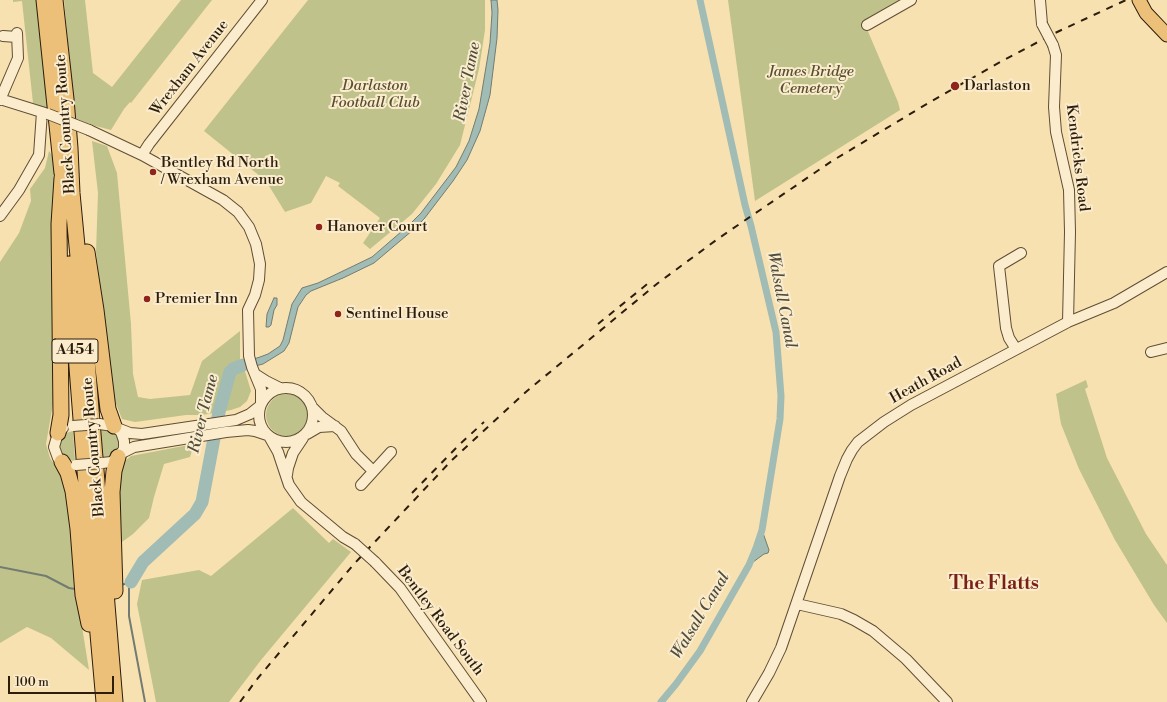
<!DOCTYPE html>
<style>
body{margin:0}
#map{position:relative;width:1167px;height:702px;overflow:hidden;background:#f8e1b1;font-family:"Libre Bodoni",serif}
canvas{display:block}
.scale{position:absolute;left:8px;top:676px;width:106px;height:18px;box-sizing:border-box;border:2px solid #2c1d0c;border-top:0;padding-left:5px;font-size:12px;line-height:14px;white-space:nowrap;color:#2c1d0c;-webkit-text-stroke:3px #faeccc;paint-order:stroke}
</style>
<div id="map">
<canvas width="1167" height="702"></canvas>
<div class="scale">100 m</div>
</div>
<script>
const g = document.querySelector('canvas').getContext('2d');
g.lineJoin = 'round';
function fill(path, color) { g.fillStyle = color; g.fill(path, 'evenodd'); }
const poly = rows => new Path2D(rows.map(r => 'M' + r).join(''));
function stroke(path, color, width, dash) { g.strokeStyle = color; g.lineWidth = width; g.lineCap = dash ? 'butt' : 'round'; g.setLineDash(dash || []); g.stroke(path); }
function label(font, color, halo, rows, align = 'center') {
  g.font = font + ' "Libre Bodoni",serif'; g.lineWidth = 4; g.setLineDash([]); g.textBaseline = 'middle'; g.strokeStyle = halo; g.fillStyle = color; for (const [text, x, y, turn = 0] of rows) {
    g.save(); g.translate(x, y); g.rotate((+turn || 0) * Math.PI / 180); g.textAlign = isNaN(turn) ? turn : align; if (halo) g.strokeText(text, 0, 0); g.fillText(text, 0, 0); g.restore();
  }
}
fill(poly([
 [13,0,37,0,50,110,33,103,22,1,13,2],
 [64,0,85,0,93,73,112,87,181,0,212,0,131,103,130,102,124,109,111,130,92,125,75,118],
 [308,0,485,0,485,30,479,69,460,145,436,184,412,214,370,249,363,243,380,218,338,186,340,183,326,176,311,203,285,212,266,181,204,131],
 [728,0,903,0,864,22,898,102,900,110,755,201],
 [92,141,107,146,117,173,131,324,133,374,138,397,150,399,190,395,202,361,240,331,240,362,233,366,236,371,244,368,251,391,247,401,240,407,231,410,202,415,186,415,135,422,122,419,111,391,96,252,98,193],
 [49,151,54,158,54,246,56,317,53,404,46,444,50,458,65,479,78,602,89,670,51,638,27,627,0,643,0,262,19,233,31,201,30,189,45,168],
 [1086,380,1088,387,1085,389,1107,458,1146,534,1167,565,1167,623,1154,605,1115,540,1079,469,1061,424,1056,394],
 '266 415a21 21 0 1 1 42 0a21 21 0 1 1-42 0Z',
 [100,428,107,428,116,433,120,440,118,451,109,457,103,458],
 [73,431,75,461,68,460,62,456,58,446,63,434],
 [194,444,190,457,164,464,154,497,149,518,133,534,122,542,119,538,117,481,120,465,131,456],
 [293,508,329,543,333,539,351,552,261,660,229,702,156,702,137,604,142,580,199,570,211,576]
]), '#bfc28a');
const water = poly([
 [491,0,497,0,498,10,497,38,490,95,480,131,467,160,453,181,424,219,413,230,374,263,343,278,311,291,306,295,298,307,289,343,284,351,263,364,236,371,232,375,227,371,233,366,260,357,268,354,280,346,283,340,292,304,302,288,318,283,372,257,409,225,421,213,456,167,469,141,479,109,490,43,492,13,491,0],
 [274,298,277,298,277,305,274,310,271,325,269,327,266,327,267,314,274,298],
 [762,530,769,550,768,553,764,554,749,565,756,548,762,530]
]);
fill(water, '#a0bcb5');
stroke(water, '#727c71', 1);
stroke(poly([
 [0,567,46,576,69,588,75,589],
 [131,582,129,588,129,616,145,702],
 [121,585,131,582]
]), '#727c71', 2);
stroke(poly([
 [661,702,676,684,700,651,749,565,756,548,762,530,780,419,781,396,776,332,751,226,745,205,700,0]
]), '#a0bcb5', 7);
stroke(poly([
 [131,582,143,562,195,514,202,502,219,412,230,372,233,369,243,365]
]), '#a0bcb5', 13);
const minor = poly([
 [1040,0,1042,24],
 [867,25,911,0],
 [3,36,17,37],
 [1053,45,1056,55,1054,107,1056,132,1069,190,1070,232,1068,322],
 [0,99,48,114],
 [0,100,18,58,17,33],
 [89,130,142,155,223,200,238,212,249,227,256,244,260,264,259,280,255,295,248,310,249,356,252,367,261,389,261,403],
 [142,155,149,144,262,0],
 [0,216,19,190,39,155,42,112],
 [1016,349,1009,338,1006,328,999,266,1021,253],
 [1151,352,1167,348],
 [255,374,266,381,280,388],
 '259 415a27 27 0 1 1 54 0a27 27 0 1 1-54 0Z',
 [312,407,322,417,341,431,356,454,373,471],
 [99,424,114,426,121,432,124,441,124,449,118,457,111,462,102,463],
 [63,428,58,433,54,447,58,458,66,464],
 [117,428,130,433,142,434,236,420,250,414,260,406],
 [307,434,319,427,335,426],
 [270,438,278,452,289,485,301,502,343,537,355,544],
 [122,453,134,447,226,432,248,430,255,431,267,435],
 [287,475,288,468,293,453,303,438],
 [361,485,391,452],
 [375,562,400,588,481,702],
 [797,604,841,614,854,620,873,631,906,659,947,702],
 [752,702,769,673,781,648,840,476,847,459,852,450,858,442,884,422,911,405,1068,322,1114,303,1167,272]
]);
const major = poly([
 [1139,0,1146,13,1167,35]
]);
const highway = poly([
 [44,0,62,173],
 [55,0,66,99,70,148,72,193,82,299,115,702],
 [87,252,96,310,108,409,114,426],
 [69,264,95,600,104,702],
 [58,433,61,415,59,224,62,178],
 [62,462,68,473,73,491,78,529,83,595,89,624],
 [115,591,112,492,114,471,118,457]
]);
stroke(minor, '#5f4e35', 12);
stroke(major, '#2c1d0c', 15);
stroke(highway, '#2c1d0c', 17);
stroke(minor, '#faeccc', 10);
stroke(major, '#ecc078', 13);
stroke(highway, '#ecc078', 15);
stroke(poly([
 [598,324,651,281],
 [412,493,459,445,484,422],
 [240,702,258,678,354,564,452,460,527,391,658,283,719,238,832,161,930,102,1002,61,1055,33,1126,0]
]), '#2c1d0c', 2, [7, 7]);
const minorBridge = poly([
 [1042,24,1053,45],
 [48,114,89,130],
 [73,426,99,424],
 [76,465,102,463],
 [355,544,375,562]
]);
stroke(minorBridge, '#5f4e35', 12, []);
stroke(minorBridge, '#faeccc', 10);
for (const [x, y, r, color] of [
 [955,86,5,"#8f2418"],
 [153,172,4,"#8f2418"],
 [319,227,4,"#8f2418"],
 [147,299,4,"#8f2418"],
 [338,314,4,"#8f2418"]
]) { const dot = new Path2D(); dot.arc(x, y, r, 0, 2 * Math.PI); g.fillStyle = color; g.fill(dot); stroke(dot, '#faeccc', 1.5); }
for (const [x, y, w] of [
 [75,351,46]
]) { const box = new Path2D(); box.roundRect(x - w / 2, y - 12, w, 24, 3); g.fillStyle = '#faeccc'; g.fill(box); stroke(box, '#2c1d0c', 1); }
label('bold 14px', '#2c1d0c', null, [
 ["A454",75,351]
]);
label('15px', '#2c1d0c', '#faeccc', [
 ["Wrexham Avenue",190,68,-52],
 ["Black Country Route",66,124,-94],
 ["Kendricks Road",1077,158,83],
 ["Heath Road",926,381,-29],
 ["Black Country Route",94,447,-95],
 ["Bentley Road South",440,621,53]
]);
label('italic 15px', '#584f32', '#faeccc', [
 ["James Bridge",811,72],
 ["Cemetery",811,89],
 ["Darlaston",375,86],
 ["Football Club",375,103]
]);
label('15px', '#2c1d0c', '#faeccc', [
 ["Darlaston",964,86],
 ["Bentley Rd North",161,163],
 ["/ Wrexham Avenue",161,180],
 ["Hanover Court",327,227],
 ["Premier Inn",155,299],
 ["Sentinel House",346,314]
], 'left');
label('italic 16px', '#4f4d3f', '#faeccc', [
 ["River Tame",468,82,-79],
 ["Walsall Canal",781,300,79],
 ["River Tame",204,414,-76],
 ["Walsall Canal",701,616,-59]
]);
label('bold 19px', '#7a1f14', '#faeccc', [
 ["The Flatts",994,584]
]);
</script>
